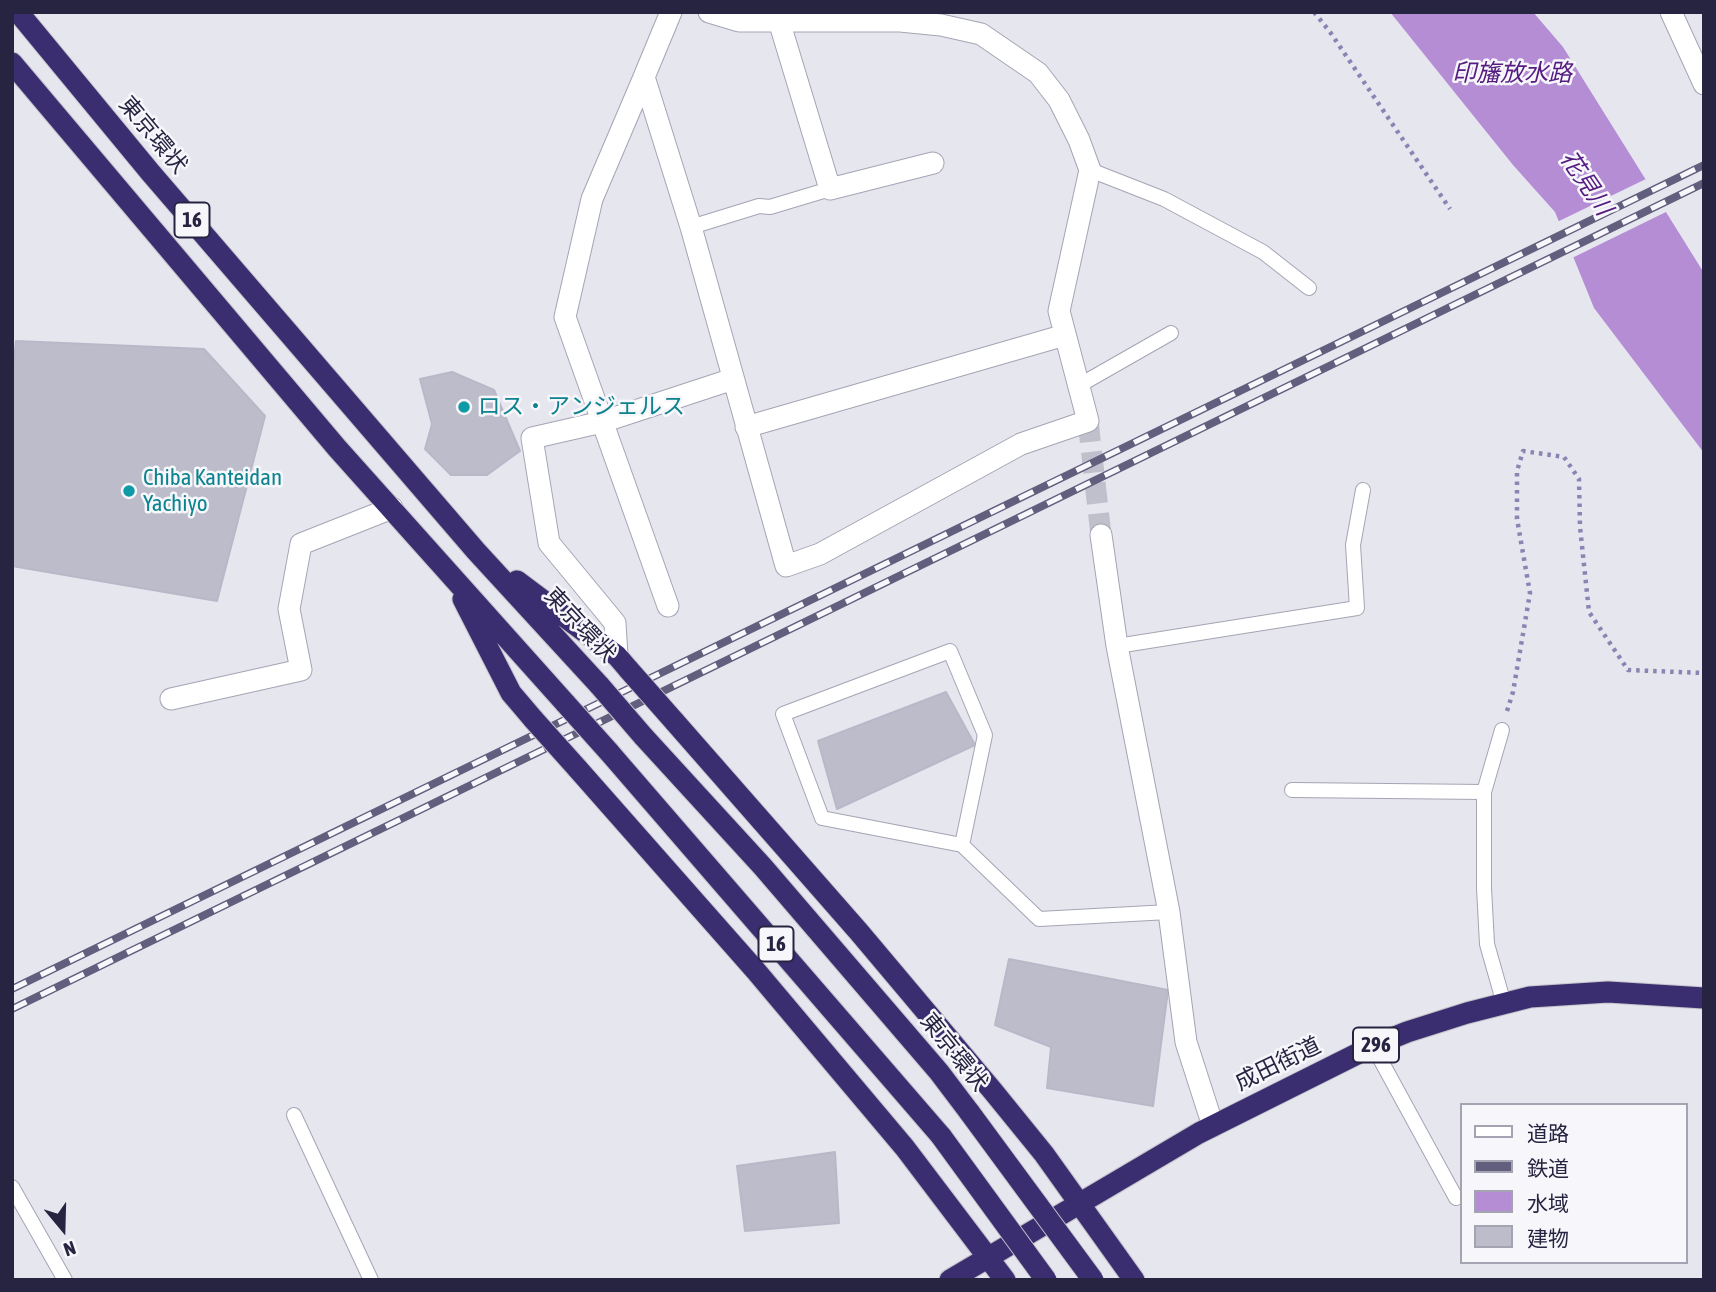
<!DOCTYPE html>
<meta charset="utf-8">
<style>
body{margin:0}
#map{position:relative;width:1716px;height:1292px;overflow:hidden;background:#e6e6ef;font-family:"Asap Condensed","Noto Sans JP",sans-serif}
canvas{display:block}
.frame{position:absolute;inset:0;border:14px solid #272442;pointer-events:none}
.legend{position:absolute;left:1460px;top:1103px;width:228px;height:161px;box-sizing:border-box;background:#f7f7fb;border:2px solid #a4a3b1;margin:0;padding:9px 12px;list-style:none;font-size:21px;color:#272442}
.legend li{display:flex;align-items:center;gap:14px;height:35px}
.legend b{width:35px;border:2px solid #a4a3b1}
.north{position:absolute;left:28px;top:1194px;width:70px;height:70px;-webkit-text-stroke:5px #f7f7fb;paint-order:stroke;rotate:161deg;font-size:19px;font-weight:700;line-height:28px;text-align:center;color:#272442}
.north::after{content:'';display:block;margin:auto;width:24px;height:32px;background:#272442;clip-path:polygon(50% 0,100% 100%,50% 72%,0 100%)}
</style>
<div id="map">
<canvas width="1716" height="1292"></canvas>
<div class="frame"></div>
<ul class="legend">
<li><b style="height:9px;background:#fff"></b>道路</li>
<li><b style="height:9px;background:#625e7d"></b>鉄道</li>
<li><b style="height:19px;background:#b58dd5"></b>水域</li>
<li><b style="height:19px;background:#bcbcca"></b>建物</li>
</ul>
<div class="north">N</div>
</div>
<script>
const g = document.querySelector('canvas').getContext('2d');
g.lineJoin = 'round';
function fill(path, color) { g.fillStyle = color; g.fill(path, 'evenodd'); }
const poly = rows => new Path2D(rows.map(r => 'M' + r).join(''));
function stroke(path, color, width, dash) { g.strokeStyle = color; g.lineWidth = width; g.lineCap = dash ? 'butt' : 'round'; g.setLineDash(dash || []); g.stroke(path); }
function label(font, color, halo, rows, align = 'center') {
  g.font = font + ' "Asap Condensed","Noto Sans JP",sans-serif'; g.lineWidth = 5; g.setLineDash([]); g.textBaseline = 'middle'; g.strokeStyle = halo; g.fillStyle = color; for (const [text, x, y, turn = 0] of rows) {
    g.save(); g.translate(x, y); g.rotate((+turn || 0) * Math.PI / 180); g.textAlign = isNaN(turn) ? turn : align; if (halo) g.strokeText(text, 0, 0); g.fillText(text, 0, 0); g.restore();
  }
}
fill(poly([
 [1390,12,1533,12,1563,47,1704,273,1704,453,1594,308,1555,212,1513,165]
]), '#b58dd5');
fill(poly([
 [1648,178,1668,211,1570,259,1555,223]
]), '#e6e6ef');
const building = poly([
 [16,341,204,349,265,416,217,601,12,566,12,377,16,341],
 [452,372,494,390,520,451,487,475,451,475,425,449,432,424,420,379,452,372],
 [946,692,975,745,837,809,818,741,946,692],
 [1009,959,1168,990,1153,1106,1047,1088,1051,1047,995,1025,1009,959],
 [835,1152,839,1223,745,1231,737,1166,835,1152]
]);
fill(building, '#bcbcca');
stroke(building, '#b8b8c9', 2);
stroke(poly([
 [1088,421,1101,535]
]), '#c0bfcc', 21, [21, 10]);
const lane = poly([
 [1090,170,1164,199,1263,252,1309,288],
 [691,227,759,206,770,207,830,189],
 [1078,386,1171,333],
 [1117,646,1357,608,1353,545,1363,490],
 [1502,730,1484,792,1484,888,1487,944,1504,1004],
 [1292,790,1484,792],
 [962,845,985,735,950,651,783,714,822,818,962,845,1039,919,1169,912],
 [1373,1046,1456,1198],
 [294,1115,371,1280],
 [12,1187,65,1280]
]);
const street = poly([
 [671,12,644,77,691,227,786,566,820,554,1021,444,1088,421,1059,311,1090,170,1079,140,1059,100,1038,73,981,34,941,25,900,21,739,21,709,12],
 [1671,12,1704,84],
 [779,21,830,189,933,163],
 [644,77,592,199,565,317,668,606],
 [746,427,1065,335],
 [1101,535,1117,646,1169,912,1186,1042,1213,1126],
 [617,656,615,623,549,543,532,438,602,422,733,379],
 [171,699,301,670,289,609,301,544,392,508]
]);
const highway = poly([
 [18,12,150,172,476,551,600,686],
 [12,63,337,448,566,704],
 [517,581,617,656,629,670],
 [463,599,511,693,534,720],
 [674,721,859,932,992,1090,1044,1154,1134,1280],
 [643,736,763,867,939,1072,970,1113],
 [609,752,941,1136],
 [577,768,756,971,905,1148,1005,1280],
 [950,1280,1199,1133,1373,1046,1407,1032,1467,1013,1530,997,1608,992,1704,998]
]);
stroke(lane, '#a5a4b4', 16);
stroke(street, '#a5a4b4', 23);
stroke(highway, '#c3c2ca', 23);
stroke(poly([
 [1314,12,1330,32,1450,209],
 [1507,711,1513,692,1530,593,1517,519,1517,471,1523,451,1564,457,1579,479,1580,527,1589,612,1628,670,1704,673]
]), '#8985b3', 4.5, [3.5, 5]);
stroke(lane, '#fff', 14);
stroke(street, '#fff', 21);
stroke(highway, '#3b2e70', 21);
const rail = poly([
 [12,989,1704,165],
 [12,1009,1704,183]
]);
stroke(rail, '#625e7d', 8);
stroke(rail, '#f7f7fb', 5, [16]);
const highwayBridge = poly([
 [629,670,674,721],
 [600,686,643,736],
 [566,704,609,752],
 [534,720,577,768],
 [970,1113,1093,1280],
 [941,1136,1046,1280]
]);
stroke(highwayBridge, '#c3c2ca', 23, []);
stroke(highwayBridge, '#3b2e70', 21);
for (const [x, y, r, color] of [
 [464,407,7,"#0f9aa8"],
 [129,491,7,"#0f9aa8"]
]) { const dot = new Path2D(); dot.arc(x, y, r, 0, 2 * Math.PI); g.fillStyle = color; g.fill(dot); stroke(dot, '#f7f7fb', 2.5); }
for (const [x, y, w] of [
 [192,220,35],
 [776,944,35],
 [1376,1045,46]
]) { const box = new Path2D(); box.roundRect(x - w / 2, y - 17.5, w, 35, 5); g.fillStyle = '#f7f7fb'; g.fill(box); stroke(box, '#272442', 2); }
label('bold 21px', '#272442', null, [
 ["16",192,220],
 ["16",776,944],
 ["296",1376,1045]
]);
label('23px', '#272442', '#f7f7fb', [
 ["東京環状",153,135,50],
 ["東京環状",580,625,47],
 ["東京環状",954,1052,51],
 ["成田街道",1278,1064,-26]
]);
label('23px', '#0d838f', '#f7f7fb', [
 ["ロス・アンジェルス",478,407],
 ["Chiba Kanteidan",143,478],
 ["Yachiyo",143,504]
], 'left');
label('italic 24px', '#541b81', '#f7f7fb', [
 ["印旛放水路",1512,73],
 ["花見川",1586,183,56]
]);
</script>
